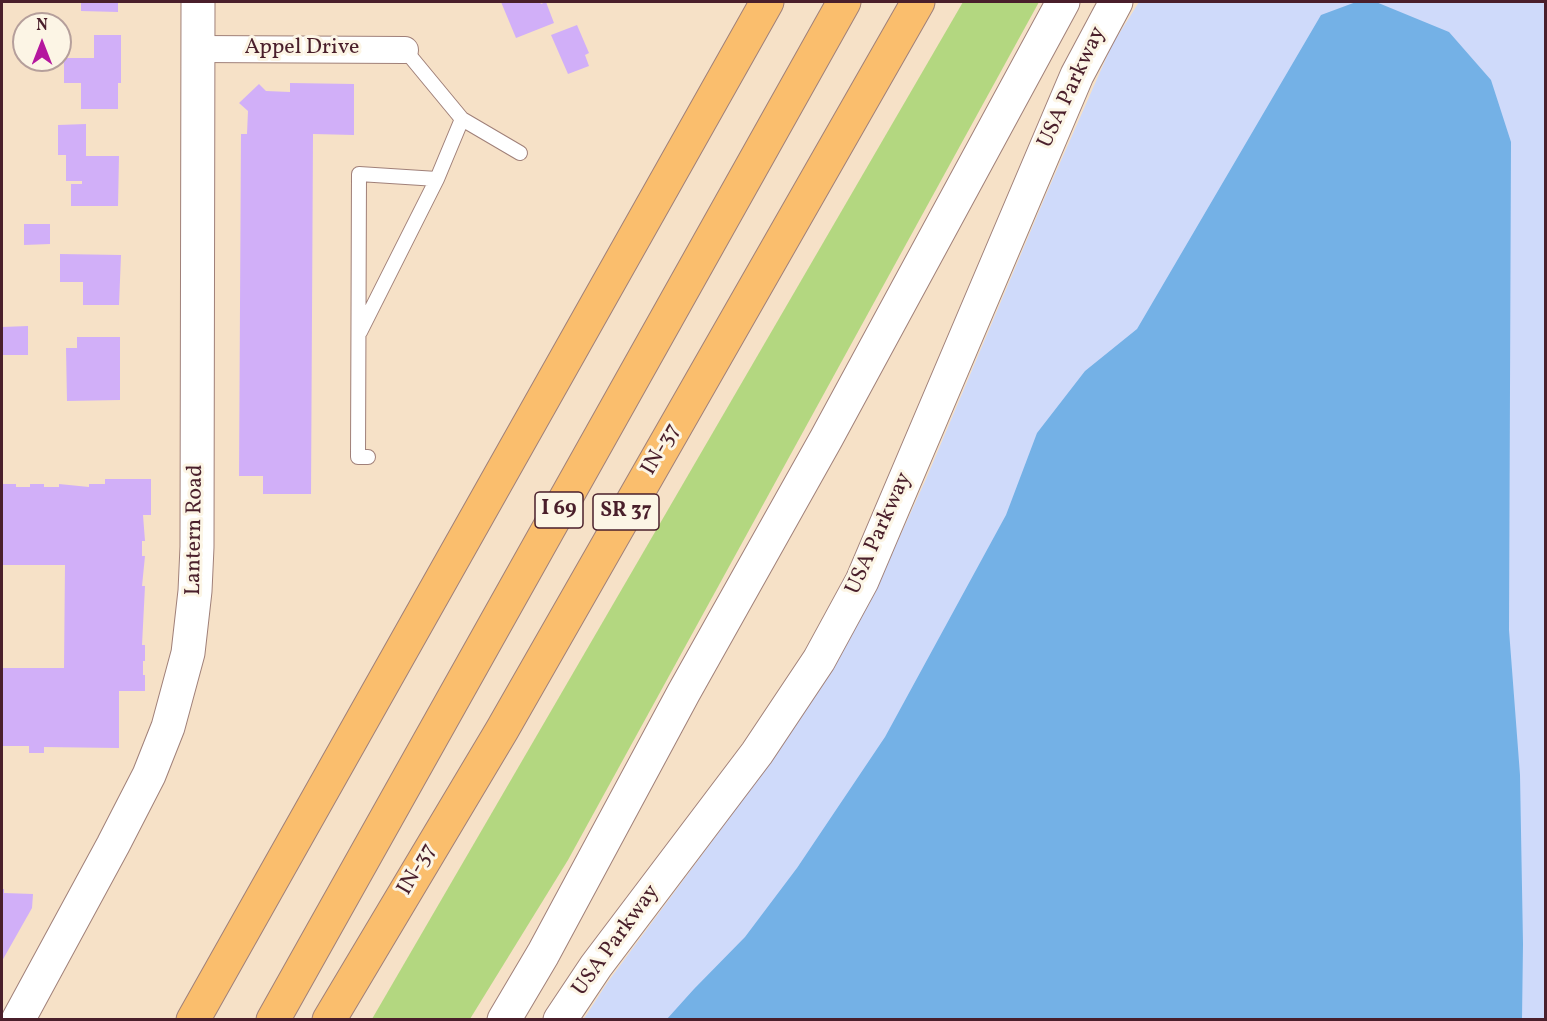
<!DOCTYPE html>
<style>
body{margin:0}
#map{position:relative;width:1547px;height:1021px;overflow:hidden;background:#f6e1c7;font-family:Vollkorn,serif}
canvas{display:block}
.frame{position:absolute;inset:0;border:3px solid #4a1f2b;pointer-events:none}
.north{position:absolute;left:12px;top:12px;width:60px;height:60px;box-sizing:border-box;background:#fcf5e5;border:2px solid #b59f9b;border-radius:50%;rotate:0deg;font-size:16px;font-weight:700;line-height:24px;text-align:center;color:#4a1f2b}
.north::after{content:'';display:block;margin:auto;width:21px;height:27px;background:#b5179e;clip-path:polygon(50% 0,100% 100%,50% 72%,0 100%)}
</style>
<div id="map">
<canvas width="1547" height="1021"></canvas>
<div class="frame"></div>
<div class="north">N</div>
</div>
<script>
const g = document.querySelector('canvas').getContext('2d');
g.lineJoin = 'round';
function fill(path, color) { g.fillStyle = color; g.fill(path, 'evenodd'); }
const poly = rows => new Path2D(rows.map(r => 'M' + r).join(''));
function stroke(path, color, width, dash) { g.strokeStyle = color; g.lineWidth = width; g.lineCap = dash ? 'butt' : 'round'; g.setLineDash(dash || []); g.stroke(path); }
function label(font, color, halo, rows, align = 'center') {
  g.font = font + ' Vollkorn,serif'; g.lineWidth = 6; g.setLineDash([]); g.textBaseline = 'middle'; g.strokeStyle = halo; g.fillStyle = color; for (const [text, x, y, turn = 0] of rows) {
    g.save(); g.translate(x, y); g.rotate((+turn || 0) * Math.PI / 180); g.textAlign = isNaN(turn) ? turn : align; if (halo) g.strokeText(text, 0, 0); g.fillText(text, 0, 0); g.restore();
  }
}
fill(poly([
 [1139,2,1545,2,1545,1019,583,1020,607,983,736,809,803,712,869,604,926,479,1048,190,1112,45]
]), '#cfdafa');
fill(poly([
 [963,2,1039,2,568,860,470,1019,372,1019]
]), '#b3d780');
fill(poly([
 [1356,2,1376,2,1449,32,1491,80,1511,142,1509,630,1520,775,1523,944,1522,1019,667,1019,694,989,745,937,797,868,885,737,1006,515,1037,433,1085,371,1137,329,1321,15]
]), '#74b1e6');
fill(poly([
 [81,2,118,2,118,12,81,11],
 [501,2,540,2,541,4,546,2,554,23,516,38],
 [577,25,589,53,585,55,589,66,568,74,551,35],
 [94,35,121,35,121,83,118,83,118,109,81,109,81,83,64,83,64,58,94,58],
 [290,83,354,84,354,135,313,134,311,494,263,494,263,476,239,476,241,134,247,134,248,111,239,103,259,84,266,91,290,92],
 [86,124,86,156,119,156,118,206,71,206,71,184,82,184,82,181,66,181,66,155,58,155,58,125],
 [24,224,50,224,50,244,24,245],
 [60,254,121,255,119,305,83,305,83,282,60,282],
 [28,326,28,355,2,355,2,327],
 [77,337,120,337,120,400,67,401,66,348,77,348],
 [105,479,151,479,151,515,143,515,145,541,142,541,142,556,145,556,142,586,145,586,142,645,145,645,145,661,143,661,143,675,145,675,145,691,119,691,119,748,44,747,44,753,29,753,29,746,2,746,2,668,64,668,65,565,2,565,2,484,16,484,16,487,30,487,30,484,44,484,44,487,59,487,59,484,89,487,89,484,105,484],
 [2,889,4,889,4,893,33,894,32,908,2,961]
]), '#d1aff8');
const service = poly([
 [405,50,462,119,520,153],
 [360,332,437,179],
 [368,457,358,457,359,174,437,179,462,119]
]);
const minor = poly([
 [198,49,405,50]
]);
const tertiary = poly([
 [18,1020,113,845,149,775,168,727,188,653,195,591,197,547,198,2],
 [504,1020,543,954,684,692,826,439,1063,2],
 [560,1020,596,966,757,753,819,660,862,581,1077,75,1116,2]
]);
const motorway = poly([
 [193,1020,767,2],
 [273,1020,844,2],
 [329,1020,502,730,918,2]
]);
stroke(service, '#a08079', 16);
stroke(minor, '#a08079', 28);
stroke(tertiary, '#a08079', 35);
stroke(motorway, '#a08079', 35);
stroke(service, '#fff', 14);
stroke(minor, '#fff', 26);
stroke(tertiary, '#fff', 33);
stroke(motorway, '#fabe6d', 33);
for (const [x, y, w] of [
 [559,510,48],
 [626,512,66]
]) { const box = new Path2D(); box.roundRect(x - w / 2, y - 18, w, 36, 4.5); g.fillStyle = '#fcf5e5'; g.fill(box); stroke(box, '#4a1f2b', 1.5); }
label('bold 21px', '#4a1f2b', null, [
 ["I 69",559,510],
 ["SR 37",626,512]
]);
label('22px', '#4a1f2b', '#fcf5e5', [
 ["Appel Drive",302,49],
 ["USA Parkway",1073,88,-65],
 ["IN-37",662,450,-60],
 ["Lantern Road",196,530,-89],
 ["USA Parkway",880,534,-66],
 ["IN-37",418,870,-60],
 ["USA Parkway",617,941,-54]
]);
</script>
